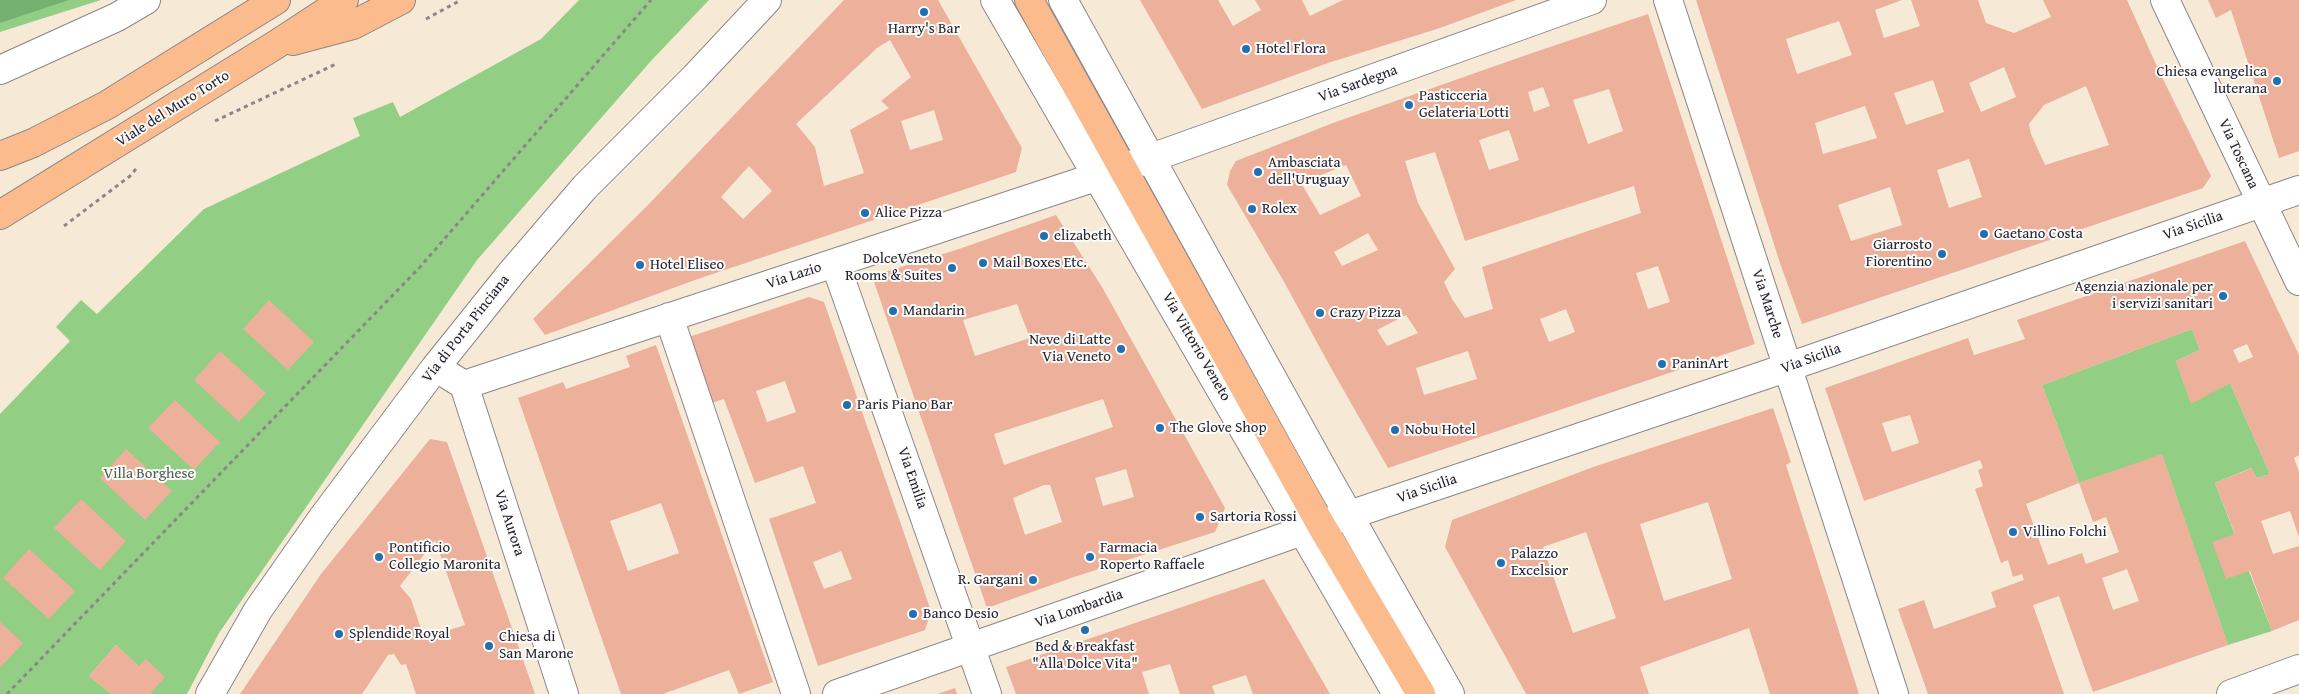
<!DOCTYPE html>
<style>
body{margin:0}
canvas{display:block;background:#f6ead6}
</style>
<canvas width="2299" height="694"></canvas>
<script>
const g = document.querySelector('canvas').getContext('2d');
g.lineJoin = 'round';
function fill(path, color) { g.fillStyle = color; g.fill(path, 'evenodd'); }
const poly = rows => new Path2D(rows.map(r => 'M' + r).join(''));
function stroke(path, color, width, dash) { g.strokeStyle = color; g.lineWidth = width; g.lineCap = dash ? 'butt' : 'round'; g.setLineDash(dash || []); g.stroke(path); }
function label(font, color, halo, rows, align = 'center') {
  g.font = font + ' "Gentium Book Plus",serif'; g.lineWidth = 4; g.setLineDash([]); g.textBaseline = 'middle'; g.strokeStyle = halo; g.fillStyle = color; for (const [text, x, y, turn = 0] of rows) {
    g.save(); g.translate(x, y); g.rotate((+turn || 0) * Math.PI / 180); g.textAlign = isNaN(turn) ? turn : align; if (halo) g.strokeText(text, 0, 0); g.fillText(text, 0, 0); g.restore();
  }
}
fill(poly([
 [0,0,101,0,0,32],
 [579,0,709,0,650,62,477,260,219,633,187,694,150,694,138,666,116,645,89,676,112,694,0,694,0,414,70,341,56,327,81,300,97,314,204,209,360,136,353,118,393,102,400,117,541,39],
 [2192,329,2200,350,2176,361,2191,403,2230,383,2270,474,2257,478,2251,468,2215,483,2272,631,2228,645,2162,455,2079,483,2042,385]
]), '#92ce83');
fill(poly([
 [0,0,69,0,0,23]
]), '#75b171');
fill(poly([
 [844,0,938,0,1022,148,1016,172,695,280,545,335,533,319,647,206],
 [890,40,911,77,881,101,889,108,850,130,864,173,824,186,815,147,796,124,877,48],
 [934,110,943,140,910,150,901,121],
 [749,166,772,191,743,219,721,197],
 [1140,0,1218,0,1233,26,1261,10,1255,0,1302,0,1310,16,1343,0,1516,0,1440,28,1328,63,1202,109],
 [1696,0,1902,0,1875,10,1884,38,1920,26,1911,0,1978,0,1986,23,2014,33,2051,17,2043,0,2127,0,2159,71,2211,176,2203,188,1802,324,1780,263],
 [1839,21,1852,55,1797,74,1786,39],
 [2004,67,2016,97,1981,112,1969,83],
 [1933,80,1944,112,1906,125,1894,93],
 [2086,86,2109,145,2045,165,2031,134,2029,124,2044,105],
 [1865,106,1877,138,1823,154,1815,123],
 [1969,159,1982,197,1949,208,1937,170],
 [1890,187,1902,225,1851,241,1838,205],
 [2208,0,2299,0,2299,151,2279,158,2231,10,2216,18],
 [1648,14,1755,344,1388,468,1331,368,1283,280,1227,185,1230,171,1236,161,1333,123,1532,53],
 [1543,87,1550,106,1534,112,1528,92],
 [1609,89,1623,131,1588,144,1573,100],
 [1509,130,1519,160,1489,170,1479,140],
 [1435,152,1465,241,1634,186,1641,213,1482,267,1493,309,1465,318,1452,299,1444,282,1455,269,1418,203,1405,161],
 [1346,165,1361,196,1320,215,1301,183],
 [1368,233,1378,250,1342,266,1334,252],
 [1658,266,1670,302,1648,309,1636,273],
 [1566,309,1575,332,1549,342,1540,319],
 [1406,315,1418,333,1387,346,1377,330],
 [1468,351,1477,379,1424,395,1416,368],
 [1056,215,1102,287,1225,508,1215,532,1074,577,987,608,872,276,959,249],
 [1017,304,1030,338,975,356,963,320],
 [1103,399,1113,427,1004,465,994,434],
 [1126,469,1134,497,1103,506,1095,478],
 [1044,485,1050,485,1062,522,1025,535,1013,498],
 [2245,241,2299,355,2299,455,2294,458,2299,472,2299,537,2290,511,2261,521,2273,554,2299,546,2299,620,2272,631,2250,571,2226,579,2212,542,2235,534,2215,483,2252,468,2257,478,2270,474,2230,383,2191,404,2176,361,2200,350,2192,329,2042,385,2079,483,2026,504,2048,565,2082,553,2086,564,2119,552,2106,517,2093,522,2079,483,2162,454,2228,645,2093,692,2059,596,2033,605,2064,694,1928,694,1898,609,1924,600,1934,629,1996,607,1991,592,2024,580,2022,574,2013,577,2008,560,2001,563,1975,489,1983,486,1978,470,1983,468,1980,460,1864,501,1825,388,1968,338,1974,355,2025,339,2017,320],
 [2247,344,2253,357,2239,363,2233,350],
 [1910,415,1919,443,1892,452,1882,423],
 [2127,569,2139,601,2113,610,2102,578],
 [809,297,824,302,931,611,925,630,818,666,769,519,816,503,803,466,755,483,724,399,711,403,689,337],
 [785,381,796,412,767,422,756,391],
 [841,551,852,579,824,589,813,562],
 [269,300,314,342,288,370,243,329],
 [656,345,773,682,739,694,729,670,663,694,621,694,518,398,563,382,566,389,630,367,626,356],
 [661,503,679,553,628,571,610,521],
 [220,351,266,393,239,422,194,380],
 [175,400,220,442,194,470,148,428],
 [1773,408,1791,462,1786,465,1859,694,1770,694,1749,628,1640,667,1649,694,1526,694,1445,547,1452,520,1596,466],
 [1708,502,1732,579,1664,601,1640,524],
 [1586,532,1616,618,1573,633,1543,547],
 [430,439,447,442,535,694,416,694,406,664,401,665,394,654,388,655,362,694,240,694,321,574],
 [435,540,465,625,424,638,411,599,400,586],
 [126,449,172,491,145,520,100,478],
 [81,499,126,541,100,570,54,528],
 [29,549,75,591,49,619,3,578],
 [1264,579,1330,694,1253,694,1246,675,1212,686,1215,694,1180,694,1170,664,1142,672,1149,694,1016,694,1006,667],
 [0,622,23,643,0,668],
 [116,645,138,666,146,659,165,677,150,694,112,694,89,676],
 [955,688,957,694,937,694]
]), '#ecb09b');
const minor = poly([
 [995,0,1397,694],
 [1063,0,1327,477,1450,694],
 [1668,0,1894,694],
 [2165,0,2299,281],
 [0,70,117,17,146,0],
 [835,263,987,694],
 [669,317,796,694],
 [448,375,464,385,564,694],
 [464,385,1123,168,1592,0],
 [210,694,258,610,321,520,435,368,512,272,585,187,695,77,767,0],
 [837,694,1302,531,1765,375,2299,190],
 [2231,694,2299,669]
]);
const major = poly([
 [1029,0,1321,525,1421,694],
 [293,41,353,25,401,0],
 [0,156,33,143,107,105,276,0],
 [0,215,277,44,344,0]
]);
stroke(minor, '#8c8688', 30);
stroke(major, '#8c8688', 30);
stroke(poly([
 [426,19,461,0],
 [215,121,336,64],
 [64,226,130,176,136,169],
 [7,694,421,266,651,0]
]), '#8c8688', 3, [4, 4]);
stroke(minor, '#fff', 28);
stroke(major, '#fbbb8c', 28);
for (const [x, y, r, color] of [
 [924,12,5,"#1f6fb2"],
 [1246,49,5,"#1f6fb2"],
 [2277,81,5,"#1f6fb2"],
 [1409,105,5,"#1f6fb2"],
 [1258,172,5,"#1f6fb2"],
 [1252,209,5,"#1f6fb2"],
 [865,213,5,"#1f6fb2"],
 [1984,234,5,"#1f6fb2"],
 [1044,236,5,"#1f6fb2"],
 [1942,254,5,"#1f6fb2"],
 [983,263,5,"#1f6fb2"],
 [640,265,5,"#1f6fb2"],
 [952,268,5,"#1f6fb2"],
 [2223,296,5,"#1f6fb2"],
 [893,311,5,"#1f6fb2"],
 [1320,313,5,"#1f6fb2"],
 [1121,349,5,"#1f6fb2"],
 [1662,364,5,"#1f6fb2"],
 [847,405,5,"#1f6fb2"],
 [1160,428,5,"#1f6fb2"],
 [1395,430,5,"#1f6fb2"],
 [1200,517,5,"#1f6fb2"],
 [2013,532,5,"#1f6fb2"],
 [379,557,5,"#1f6fb2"],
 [1090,557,5,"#1f6fb2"],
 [1501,563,5,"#1f6fb2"],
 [1033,580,5,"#1f6fb2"],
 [913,614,5,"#1f6fb2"],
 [1085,630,5,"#1f6fb2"],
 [339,634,5,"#1f6fb2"],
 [489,646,5,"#1f6fb2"]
]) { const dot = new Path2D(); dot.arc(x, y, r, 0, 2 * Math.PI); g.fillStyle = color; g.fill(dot); stroke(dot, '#fdfcf7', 2); }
label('15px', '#22223b', '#fdfcf7', [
 ["Harry's Bar",924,29,"center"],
 ["Hotel Flora",1256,49],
 ["Chiesa evangelica",2267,72,"right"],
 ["luterana",2267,89,"right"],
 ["Pasticceria",1419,96],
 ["Gelateria Lotti",1419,113],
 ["Ambasciata",1268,163],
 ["dell'Uruguay",1268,180],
 ["Rolex",1262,209],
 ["Alice Pizza",875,213],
 ["Gaetano Costa",1994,234],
 ["elizabeth",1054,236],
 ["Giarrosto",1932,245,"right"],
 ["Fiorentino",1932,262,"right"],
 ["DolceVeneto",942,259,"right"],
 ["Rooms & Suites",942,276,"right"],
 ["Mail Boxes Etc.",993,263],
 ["Hotel Eliseo",650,265],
 ["Agenzia nazionale per",2213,287,"right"],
 ["i servizi sanitari",2213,304,"right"],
 ["Mandarin",903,311],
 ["Crazy Pizza",1330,313],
 ["Neve di Latte",1111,340,"right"],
 ["Via Veneto",1111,357,"right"],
 ["PaninArt",1672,364],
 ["Paris Piano Bar",857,405],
 ["The Glove Shop",1170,428],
 ["Nobu Hotel",1405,430],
 ["Sartoria Rossi",1210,517],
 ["Villino Folchi",2023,532],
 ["Pontificio",389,548],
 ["Collegio Maronita",389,565],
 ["Farmacia",1100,548],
 ["Roperto Raffaele",1100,565],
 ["Palazzo",1511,554],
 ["Excelsior",1511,571],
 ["R. Gargani",1023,580,"right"],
 ["Banco Desio",923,614],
 ["Splendide Royal",349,634],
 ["Chiesa di",499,637],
 ["San Marone",499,654],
 ["Bed & Breakfast",1085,647,"center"],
 ["\"Alla Dolce Vita\"",1085,664,"center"]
], 'left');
label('15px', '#22223b', '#fdfcf7', [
 ["Via Sardegna",1358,84,-20],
 ["Viale del Muro Torto",173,109,-32],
 ["Via Toscana",2238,154,65],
 ["Via Sicilia",2193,226,-19],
 ["Via Lazio",794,276,-18],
 ["Via Marche",1767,304,72],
 ["Via di Porta Pinciana",466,329,-52],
 ["Via Vittorio Veneto",1196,347,60],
 ["Via Sicilia",1811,359,-20],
 ["Via Emilia",912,478,71],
 ["Via Sicilia",1427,489,-19],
 ["Via Aurora",509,523,72],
 ["Via Lombardia",1079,609,-19]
]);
label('15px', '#495e54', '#fdfcf7', [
 ["Villa Borghese",149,474]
]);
</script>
